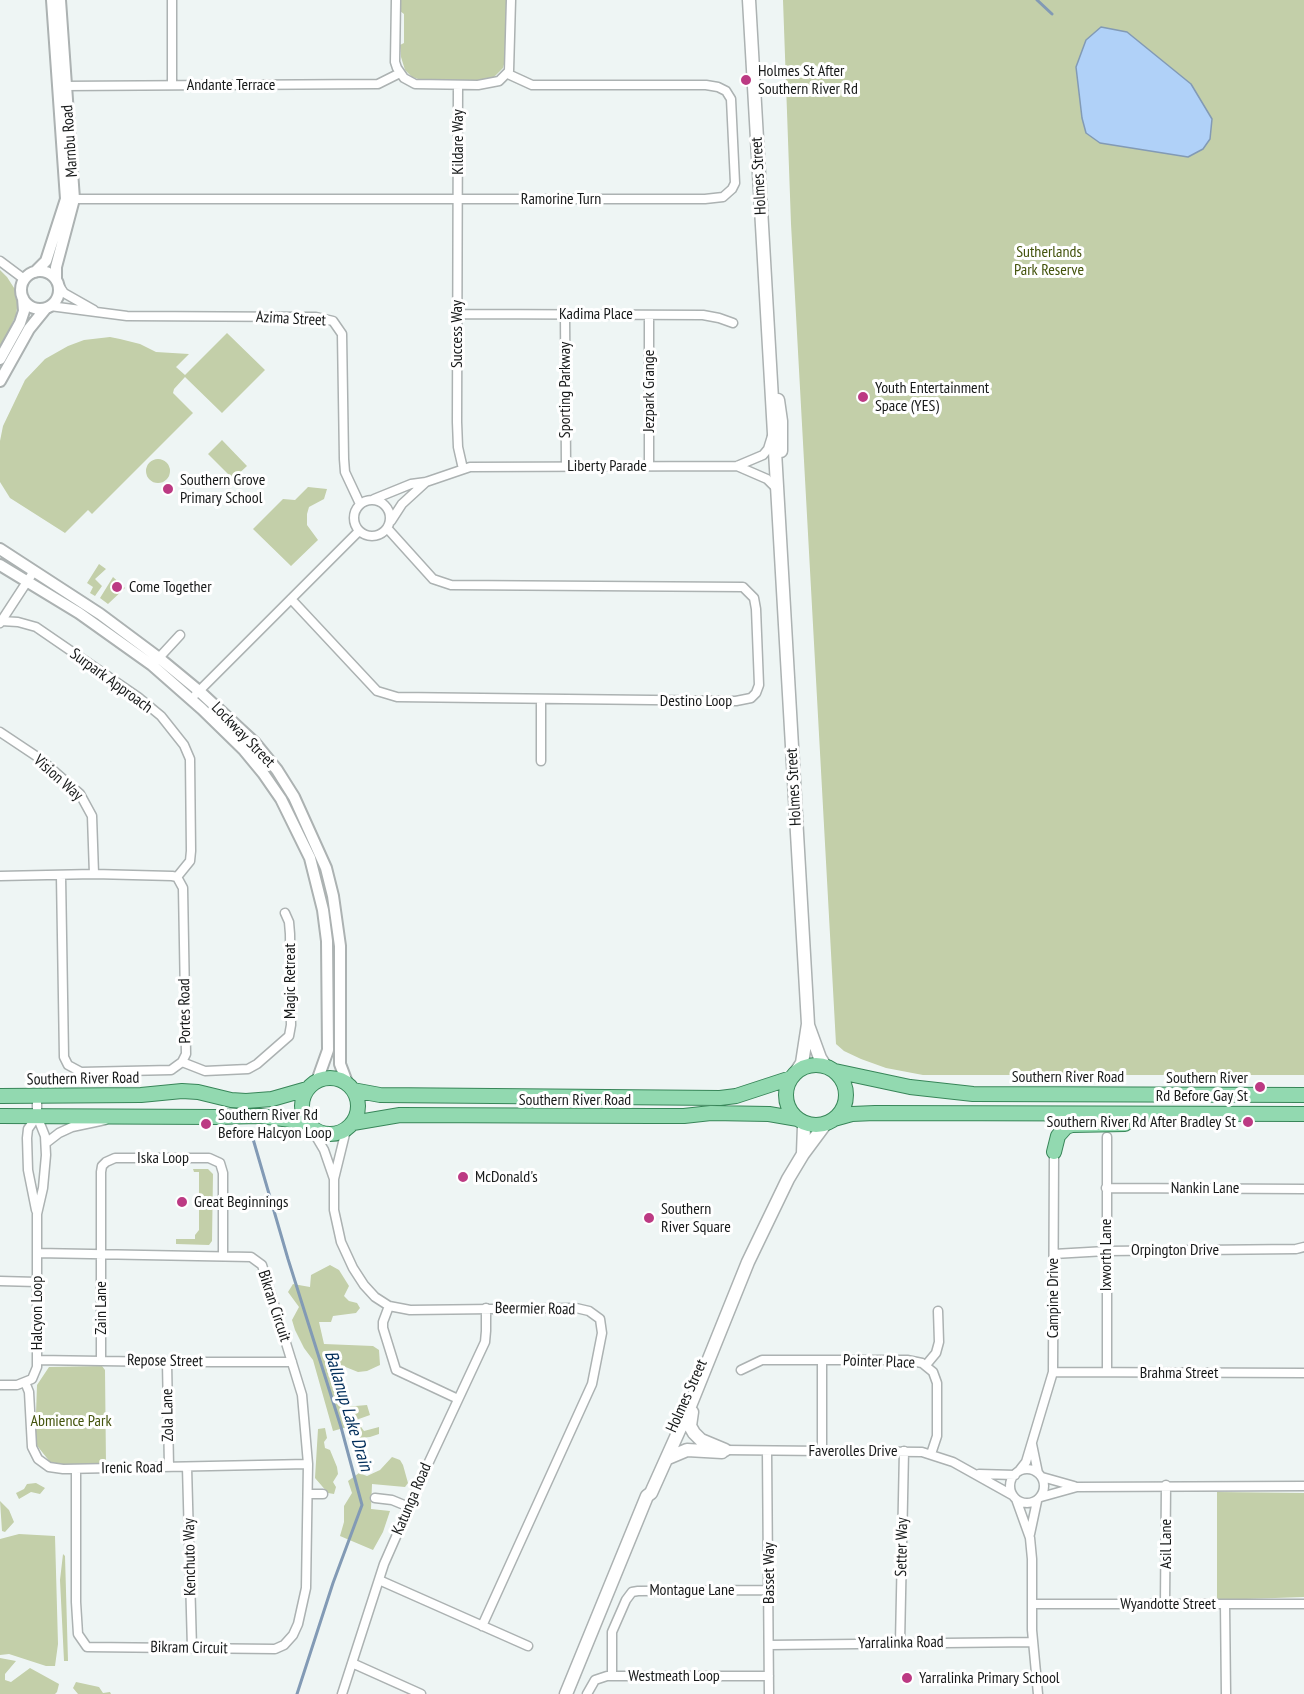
<!DOCTYPE html>
<style>
body{margin:0}
canvas{display:block;background:#eef5f4}
</style>
<canvas width="1304" height="1694"></canvas>
<script>
const g = document.querySelector('canvas').getContext('2d');
g.lineJoin = 'round';
function fill(path, color) { g.fillStyle = color; g.fill(path, 'evenodd'); }
const poly = rows => new Path2D(rows.map(r => 'M' + r).join(''));
function stroke(path, color, width, dash) { g.strokeStyle = color; g.lineWidth = width; g.lineCap = dash ? 'butt' : 'round'; g.setLineDash(dash || []); g.stroke(path); }
function label(font, color, halo, rows, align = 'center') {
  g.font = font + ' "PT Sans Narrow",sans-serif'; g.lineWidth = 6; g.setLineDash([]); g.textBaseline = 'middle'; g.strokeStyle = halo; g.fillStyle = color; for (const [text, x, y, turn = 0] of rows) {
    g.save(); g.translate(x, y); g.rotate((+turn || 0) * Math.PI / 180); g.textAlign = isNaN(turn) ? turn : align; if (halo) g.strokeText(text, 0, 0); g.fillText(text, 0, 0); g.restore();
  }
}
fill(poly([
 [400,0,506,0,506,57,503,68,494,77,487,80,421,80,412,77,405,70,401,57,400,45,404,43,404,14,400,11],
 [783,0,1304,0,1304,1075,923,1075,886,1068,861,1059,844,1051,836,1044,791,224],
 [0,270,7,277,16,291,18,302,16,315,0,349],
 [227,333,265,370,222,413,185,377,174,389,173,393,193,413,92,514,88,510,65,533,10,498,0,482,0,441,3,426,25,380,45,359,68,346,84,340,110,337,120,339,140,344,156,352,189,354,176,367,185,375],
 [222,440,247,466,233,479,208,454],
 '146 471a12 12 0 1 1 24 0a12 12 0 1 1-24 0Z',
 [308,487,327,489,324,499,309,507,307,514,307,525,318,540,291,566,253,529,283,499,295,500],
 [99,564,106,569,95,579,102,586,95,596,90,593,93,587,87,583],
 [113,577,125,588,108,604,100,598],
 [193,1169,208,1169,213,1174,212,1241,209,1245,176,1244,176,1239,195,1239,195,1235,199,1230,199,1172,194,1172],
 [330,1265,339,1270,349,1286,344,1296,349,1301,357,1303,360,1308,356,1313,333,1316,331,1322,319,1322,324,1344,373,1346,379,1350,380,1365,367,1371,358,1372,333,1362,329,1356,344,1407,367,1405,370,1415,356,1420,364,1431,379,1427,379,1434,370,1437,360,1438,347,1427,333,1431,313,1360,304,1348,295,1330,292,1320,299,1307,288,1292,293,1284,310,1287,311,1275],
 [102,1366,105,1370,106,1465,61,1465,50,1462,35,1443,37,1385,49,1367],
 [325,1428,327,1438,324,1442,325,1448,330,1450,337,1467,338,1474,333,1482,336,1487,334,1494,328,1493,315,1478,318,1429],
 [392,1457,400,1460,403,1465,408,1483,405,1487,372,1484,371,1509,390,1511,383,1532,373,1550,340,1536,344,1522,344,1506,352,1493,348,1481,359,1473,367,1476,380,1470],
 [36,1483,45,1488,40,1494,31,1492,19,1499,16,1493,24,1489,27,1484],
 [1217,1492,1304,1493,1304,1597,1217,1600],
 [0,1501,9,1510,14,1522,5,1532,2,1531],
 [19,1534,55,1536,58,1644,55,1666,46,1666,9,1654,0,1655,0,1539],
 [63,1554,65,1556,68,1661,64,1661,60,1580],
 [0,1658,16,1661,5,1674,5,1680,11,1682,30,1668,59,1684,57,1692,55,1694,0,1694],
 [76,1682,99,1687,103,1693,110,1692,111,1694,78,1694,73,1688]
]), '#c3cfa9');
const water = poly([
 [1101,27,1127,32,1191,84,1212,119,1210,139,1203,149,1188,157,1100,143,1086,133,1082,118,1076,67,1086,40,1101,27]
]);
fill(water, '#b0d1f8');
stroke(water, '#829ab5', 1.5);
stroke(poly([
 [1037,0,1052,14],
 [251,1132,288,1259,341,1427,362,1505,333,1583,297,1694]
]), '#829ab5', 3);
const minor = poly([
 [172,0,172,85],
 [396,0,395,62,397,68,404,78,415,84,478,85,499,81,509,71,511,0],
 [458,85,457,422,458,447,463,469],
 [63,86,378,84,400,73],
 [70,199,705,199,723,197,732,189,735,183,731,99,726,91,718,87,706,85,532,85,508,74],
 [0,261,24,279],
 [58,284,64,293,94,310],
 [50,306,127,316,316,317,333,321,342,334,344,459,345,472,360,504],
 [458,314,703,315,719,318,733,323],
 [565,314,566,466],
 [649,466,649,315],
 [737,466,767,479,777,489],
 [374,499,411,484,426,482,470,467,737,466,763,455,768,449,772,436],
 '354 518a18 18 0 1 1 36 0a18 18 0 1 1-36 0Z',
 [391,521,402,504,426,482],
 [291,599,377,691,397,697,736,701,751,698,756,693,759,685,756,609,754,598,743,587,451,585,433,579,387,528],
 [1,621,18,622,36,627,138,697,161,716,184,745,190,759,191,851,190,861,177,877],
 [0,623,34,571],
 [156,661,180,635],
 [196,694,359,531],
 [541,699,541,761],
 [0,732,39,758,80,794,92,816,94,874],
 [0,876,94,874,172,876,177,877,183,888,186,1054,182,1062,171,1070,81,1072,68,1065,64,1057,61,876],
 [182,1062,205,1071,248,1069,257,1064,289,1036,291,1025,290,934,289,922,285,913],
 [311,1128,324,1150,334,1179],
 [346,1130,334,1179,334,1210,341,1242,353,1268,364,1285,375,1297,389,1306,410,1310,576,1308,589,1311,600,1319,602,1333,592,1384,482,1626],
 [1107,1137,1107,1372],
 [46,1143,59,1133,72,1127,105,1120],
 [1106,1188,1304,1189],
 [36,1210,28,1170,27,1138,28,1129,37,1116],
 [37,1253,251,1257,262,1265,302,1395,308,1464,306,1588,298,1624,293,1635,284,1645,275,1649,87,1647,78,1634,76,1602,76,1469],
 [1054,1254,1106,1251,1296,1249,1304,1247],
 [0,1281,37,1282],
 [389,1306,383,1322,383,1328,396,1370,458,1399],
 [37,1360,167,1362,292,1362],
 [101,1360,101,1172,102,1166,106,1162,115,1158,209,1158,220,1163,223,1173,223,1256],
 [167,1362,169,1467],
 [926,1365,936,1353,939,1342,938,1311],
 [741,1370,762,1360,907,1360,922,1363,933,1372,937,1383,937,1436,931,1454],
 [1053,1372,1304,1373],
 [25,1382,29,1392,32,1447,38,1459,49,1467,63,1469,308,1464],
 [0,1385,17,1385,32,1379,37,1367,37,1214,43,1188,46,1155,45,1136,37,1116,37,1096],
 [1032,1444,1038,1473],
 [725,1450,922,1452,953,1462,1012,1495],
 [822,1450,822,1360],
 [767,1451,769,1694],
 [187,1467,192,1648],
 '1010 1486a17 17 0 1 1 34 0a17 17 0 1 1-34 0Z',
 [1019,1471,1026,1462,1053,1372,1054,1152],
 [979,1474,1015,1475],
 [1042,1477,1074,1486],
 [308,1494,323,1494],
 [1041,1497,1077,1487,1304,1486],
 [375,1498,392,1500,409,1507],
 [1016,1499,1030,1538,1032,1559,1032,1630,1038,1694],
 [1030,1534,1037,1501],
 [379,1580,528,1646],
 [1032,1604,1304,1604],
 [1165,1604,1166,1485],
 [1225,1604,1226,1694],
 [900,1643,904,1451],
 [769,1645,1033,1642],
 [352,1663,421,1694],
 [612,1676,612,1632,626,1600,632,1592,638,1591,769,1590],
 [342,1694,384,1564,428,1464,485,1342,486,1331,486,1308],
 [587,1694,595,1680,607,1676,769,1676]
]);
const tertiary = poly([
 '21 290a19 19 0 1 1 38 0a19 19 0 1 1-38 0Z',
 [35,272,46,261,66,199,52,0],
 [56,279,56,267,74,199,60,0],
 [0,359,20,323,24,311,23,298],
 [0,381,29,329,46,308],
 [0,549,100,614,159,658,199,691,255,743,277,770,294,797,326,868,333,896,340,946,340,1064,348,1085],
 [0,565,79,613,152,665,202,709,244,750,263,773,281,799,310,858,323,910,327,941,328,1050,317,1081]
]);
const secondary = poly([
 [749,0,808,1024,802,1063,796,1072],
 [778,400,781,421,781,451],
 [808,1025,820,1058,825,1066],
 [802,1121,804,1126,803,1153],
 [692,1412,690,1426,694,1433,701,1440,725,1450],
 [668,1458,687,1450,722,1452],
 [566,1694,647,1496,651,1493,690,1406,748,1262,788,1179,803,1154,826,1123]
]);
const primary = poly([
 '786 1095a30 30 0 1 1 60 0a30 30 0 1 1-60 0Z',
 [835,1071,910,1087,973,1094,1304,1095],
 '302 1106a28 28 0 1 1 56 0a28 28 0 1 1-56 0Z',
 [353,1090,380,1095,720,1098,736,1096,791,1078],
 [0,1096,141,1095,182,1091,198,1092,231,1100,246,1101,272,1099,307,1089],
 [0,1116,215,1117,260,1116,306,1122],
 [834,1119,852,1114,875,1113,1304,1114],
 [353,1123,400,1115,652,1116,684,1116,711,1113,769,1114,798,1119],
 [1054,1152,1058,1136,1066,1127,1072,1125,1125,1124]
]);
stroke(minor, '#acb2b2', 11);
stroke(tertiary, '#acb2b2', 14);
stroke(secondary, '#acb2b2', 15);
stroke(primary, '#388659', 16);
stroke(minor, '#fff', 8);
stroke(tertiary, '#fff', 10);
stroke(secondary, '#fff', 12);
stroke(primary, '#92d9b0', 14);
for (const [x, y, r, color] of [
 [746,80,6,"#bc3a83"],
 [863,397,6,"#bc3a83"],
 [168,489,6,"#bc3a83"],
 [117,587,6,"#bc3a83"],
 [1260,1087,6,"#bc3a83"],
 [1248,1122,6,"#bc3a83"],
 [206,1124,6,"#bc3a83"],
 [463,1177,6,"#bc3a83"],
 [182,1202,6,"#bc3a83"],
 [649,1218,6,"#bc3a83"],
 [907,1678,6,"#bc3a83"]
]) { const dot = new Path2D(); dot.arc(x, y, r, 0, 2 * Math.PI); g.fillStyle = color; g.fill(dot); stroke(dot, '#fff', 2); }
label('16px', '#171919', '#fff', [
 ["Holmes St After",758,71],
 ["Southern River Rd",758,89],
 ["Youth Entertainment",875,388],
 ["Space (YES)",875,406],
 ["Southern Grove",180,480],
 ["Primary School",180,498],
 ["Come Together",129,587],
 ["Southern River",1248,1078,"right"],
 ["Rd Before Gay St",1248,1096,"right"],
 ["Southern River Rd",218,1115],
 ["Before Halcyon Loop",218,1133],
 ["Southern River Rd After Bradley St",1236,1122,"right"],
 ["McDonald's",475,1177],
 ["Great Beginnings",194,1202],
 ["Southern",661,1209],
 ["River Square",661,1227],
 ["Yarralinka Primary School",919,1678]
], 'left');
label('16px', '#171919', '#fff', [
 ["Andante Terrace",231,85],
 ["Marnbu Road",70,141,-94],
 ["Kildare Way",458,142,-90],
 ["Holmes Street",759,176,-93],
 ["Ramorine Turn",561,199],
 ["Kadima Place",596,314],
 ["Azima Street",291,319,3],
 ["Success Way",457,334,-90],
 ["Sporting Parkway",565,390,-90],
 ["Jezpark Grange",649,391,-90],
 ["Liberty Parade",607,466],
 ["Surpark Approach",111,681,36],
 ["Destino Loop",696,701],
 ["Lockway Street",243,735,46],
 ["Vision Way",58,778,42],
 ["Holmes Street",794,787,-93],
 ["Magic Retreat",290,981,-90],
 ["Portes Road",185,1011,-91],
 ["Southern River Road",1068,1077],
 ["Southern River Road",83,1079,-1],
 ["Southern River Road",575,1100],
 ["Iska Loop",163,1158],
 ["Nankin Lane",1205,1188],
 ["Orpington Drive",1175,1250],
 ["Ixworth Lane",1106,1255,-90],
 ["Campine Drive",1053,1298,-90],
 ["Bikran Circuit",274,1306,72],
 ["Zain Lane",101,1308,-90],
 ["Beermier Road",535,1309,1],
 ["Halcyon Loop",37,1313,-90],
 ["Repose Street",165,1361,1],
 ["Pointer Place",879,1362,2],
 ["Brahma Street",1179,1373],
 ["Holmes Street",687,1396,-66],
 ["Zola Lane",168,1415,-91],
 ["Faverolles Drive",853,1451],
 ["Irenic Road",132,1468,-1],
 ["Katunga Road",412,1499,-67],
 ["Asil Lane",1166,1544,-90],
 ["Setter Way",902,1547,-89],
 ["Kenchuto Way",190,1557,-91],
 ["Basset Way",769,1573,-90],
 ["Montague Lane",692,1590],
 ["Wyandotte Street",1168,1604],
 ["Yarralinka Road",901,1643,-1],
 ["Bikram Circuit",189,1648,1],
 ["Westmeath Loop",674,1676]
]);
label('16px', '#44540d', '#fff', [
 ["Sutherlands",1049,252],
 ["Park Reserve",1049,270],
 ["Abmience Park",71,1421]
]);
label('italic 18px', '#002d5a', '#fff', [
 ["Ballanup Lake Drain",348,1411,73]
]);
</script>
